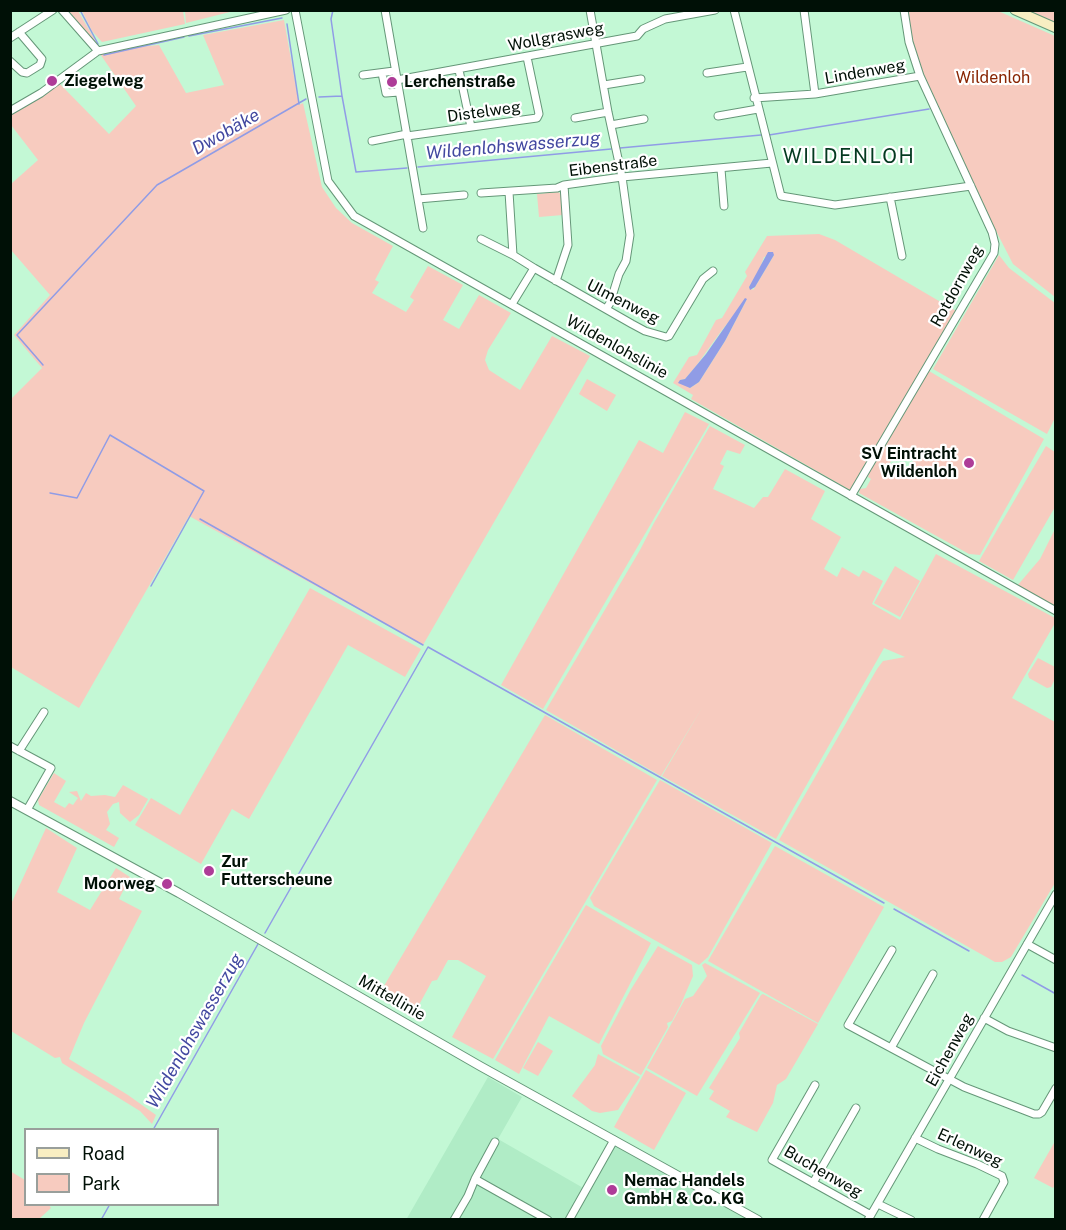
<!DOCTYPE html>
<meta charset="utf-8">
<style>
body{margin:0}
#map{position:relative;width:1066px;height:1230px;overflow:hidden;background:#c3f8d5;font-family:"Public Sans",sans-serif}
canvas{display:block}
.frame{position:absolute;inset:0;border:12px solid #001006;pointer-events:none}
.legend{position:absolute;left:24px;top:1128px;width:195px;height:78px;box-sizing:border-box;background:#fff;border:2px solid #999f9b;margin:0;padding:8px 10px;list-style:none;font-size:18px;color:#001006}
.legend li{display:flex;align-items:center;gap:12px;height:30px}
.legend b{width:30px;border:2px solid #999f9b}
</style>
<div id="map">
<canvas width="1066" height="1230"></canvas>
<div class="frame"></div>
<ul class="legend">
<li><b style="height:8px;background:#f8eec2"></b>Road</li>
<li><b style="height:16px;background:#f7cbbf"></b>Park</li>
</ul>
</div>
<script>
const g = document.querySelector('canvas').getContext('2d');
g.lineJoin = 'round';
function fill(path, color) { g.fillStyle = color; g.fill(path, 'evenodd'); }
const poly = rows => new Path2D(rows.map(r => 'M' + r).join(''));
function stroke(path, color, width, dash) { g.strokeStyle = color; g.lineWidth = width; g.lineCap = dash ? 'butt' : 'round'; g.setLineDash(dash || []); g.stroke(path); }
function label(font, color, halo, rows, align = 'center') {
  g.font = font + ' "Public Sans",sans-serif'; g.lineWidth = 4.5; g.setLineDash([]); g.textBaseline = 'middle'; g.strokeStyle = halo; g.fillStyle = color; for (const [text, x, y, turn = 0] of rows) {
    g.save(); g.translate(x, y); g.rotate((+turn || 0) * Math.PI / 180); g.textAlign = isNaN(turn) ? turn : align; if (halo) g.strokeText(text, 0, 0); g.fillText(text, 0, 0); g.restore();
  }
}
fill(poly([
 [488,1077,522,1097,498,1139,585,1189,614,1140,758,1220,406,1220]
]), '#b0ecc6');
fill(poly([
 [238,10,186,23,185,11,185,10],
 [65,11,78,11,98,45,95,46],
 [82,11,183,11,185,24,102,42,92,31],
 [906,11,998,11,1055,36,1055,297,1013,264,974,188,923,75,914,50],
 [1027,11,1055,11,1055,23],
 [284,20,299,105,303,103,322,187,336,208,352,223,393,246,375,280,379,282,372,293,406,312,414,300,410,297,428,266,463,285,443,320,459,329,479,295,511,313,488,350,485,360,489,370,520,390,552,336,590,356,423,645,189,516,79,708,11,667,11,399,42,368,14,335,50,295,11,250,11,184,38,160,11,125,11,111,57,81,109,134,136,106,98,51,159,45,186,93,224,85,203,35],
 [558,192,561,194,563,215,539,217,537,194],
 [819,234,835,240,956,311,850,490,691,399,693,395,673,383,689,357,697,355,716,320,722,318,747,276,745,272,767,236],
 [774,255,755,287,753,290,749,287,759,271,764,257],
 [747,299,725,341,699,382,690,388,680,380,685,379,696,366,722,330],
 [999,255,1009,268,1055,303,1055,418,1047,434,933,369],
 [929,371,1044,439,980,555,969,554,859,493,860,489,866,488,871,479,868,477,869,473],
 [898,449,915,458,903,477,887,468],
 [587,379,616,395,607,411,579,394],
 [685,412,709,424,543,709,501,685,639,440,663,453],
 [710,426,745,445,740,454,727,450,720,464,724,466,713,489,754,508,763,497,768,497,785,469,825,491,811,519,841,537,824,569,837,577,842,567,859,577,863,570,883,581,872,604,900,620,936,554,1055,618,1055,623,1012,698,1055,722,1055,883,1011,957,1002,962,995,962,779,840,877,669,883,661,905,657,884,648,776,839,662,776,703,706,661,776,546,710,640,550,654,523],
 [1046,446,1055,452,1055,507,1013,580,979,561],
 [1055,529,1055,607,1017,586,1040,559],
 [895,566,920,581,900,617,874,603],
 [310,588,421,649,405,677,348,645,249,819,232,809,201,864,135,825,151,798,180,815],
 [1038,658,1055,667,1055,679,1051,687,1047,688,1029,678,1028,674],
 [545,715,657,780,493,1059,452,1037,486,976,458,960,448,960,437,980,432,981,413,1016,378,996],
 [54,773,66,781,54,802,65,808,69,803,73,805,78,798,69,792,77,791,81,801,86,793,91,796,105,795,115,797,123,785,148,799,139,815,130,822,120,813,119,802,113,804,107,812,110,824,106,830,119,838,114,847,39,805,38,800],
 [660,780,772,843,708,957,699,965,594,906,590,898],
 [46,828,77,848,57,892,90,910,116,868,130,877,119,899,142,911,84,1023,69,1059,128,1095,156,1115,152,1124,140,1111,62,1063,60,1057,55,1058,11,1031,11,904],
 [775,846,884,907,818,1023,708,961],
 [586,905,651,943,599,1044,549,1016,519,1074,495,1060],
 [658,946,692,965,693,976,681,1004,672,1021,667,1023,668,1027,641,1075,603,1054,601,1046,630,991],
 [705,963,760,993,697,1096,647,1068,685,999,693,996,707,976,702,965],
 [763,994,818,1024,786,1079,777,1085,773,1103,757,1132,726,1117,730,1111,709,1099,714,1091,709,1088,740,1038,739,1033,761,995],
 [538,1042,553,1051,538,1076,523,1068],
 [598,1054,640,1077,618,1110,600,1113,592,1111,572,1096,595,1065],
 [646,1070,686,1093,654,1150,614,1127],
 [1054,1143,1056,1183,1053,1188,1034,1178],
 [10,1171,25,1180,26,1204,49,1205,51,1208,39,1219,11,1219]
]), '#f7cbbf');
fill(poly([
 [768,252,773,252,774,255,755,287,750,290,749,287],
 [745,298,747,299,725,341,699,382,690,388,678,383,680,380,685,379,706,354]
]), '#909ce6');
stroke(poly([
 [80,10,98,44],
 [287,24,299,104],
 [189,36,282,18],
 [104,55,184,37],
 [342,96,356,172,407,168],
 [319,97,342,96,331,19,333,10],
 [769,135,929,109],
 [620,148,761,135],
 [418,167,611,149],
 [43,365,17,335,157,185,306,99],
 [50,493,77,498,110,435,204,491,151,586],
 [200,519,423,645],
 [894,909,969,951],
 [265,933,428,647,884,903],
 [1022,975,1056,994],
 [153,1130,258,944],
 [101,1220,110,1204]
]), '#909ce6', 1.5);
const minor = poly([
 [62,10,98,51],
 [295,10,328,181,354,216,1056,611],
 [385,10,423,228],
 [590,10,608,112,622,177,630,235,626,261,619,274,610,303,606,309],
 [734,10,781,196,835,205,971,186],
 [10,38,53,10],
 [10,61,22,72,27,73,40,65,42,59,19,32],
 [459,70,471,127],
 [382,73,386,93,399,92],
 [707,73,747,67],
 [363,75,394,71],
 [397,80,637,36,643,29,665,19,715,10],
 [604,85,641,79],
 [815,94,920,76],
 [754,98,815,94,804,10],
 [10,111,41,93,98,51,286,10],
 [718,116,758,109],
 [575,118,608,112],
 [611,125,644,119],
 [407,136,537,118,539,114,527,57],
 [372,141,407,134],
 [721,169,724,206],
 [509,192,513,255,534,268],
 [481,193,557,188,564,185,622,177,772,163],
 [890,197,902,256],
 [418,199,464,195],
 [481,239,513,255],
 [556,281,568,245,564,185],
 [512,304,534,268,632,324,645,331,666,337,669,336,703,279,713,271],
 [851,496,994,253,995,244,992,232,920,76,909,42,904,10],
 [10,746,51,768,27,810],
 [19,751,44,712],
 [1027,944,1056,960],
 [892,950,848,1025,964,1087,1034,1114,1039,1114,1042,1112,1056,1088],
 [984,1018,1008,1031,1056,1048],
 [891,1048,933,974],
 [815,1085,772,1160,871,1215],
 [915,1138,938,1149,977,1164,1002,1176,1004,1182,983,1220],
 [495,1142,475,1179,548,1220],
 [813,1183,856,1108],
 [878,1204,911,1220],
 [454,1220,468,1196,475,1179],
 [569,1220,614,1140],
 [868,1220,1056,894]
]);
const tertiary = poly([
 [10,801,179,893,480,1066,758,1220]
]);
const secondary = poly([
 [1015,10,1056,28]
]);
stroke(minor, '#659778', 9);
stroke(tertiary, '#659778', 10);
stroke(secondary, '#659778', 11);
stroke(minor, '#fff', 7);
stroke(tertiary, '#fff', 8);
stroke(secondary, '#f8eec2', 9);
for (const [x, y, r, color] of [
 [52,81,6,"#ae3c98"],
 [392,82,6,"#ae3c98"],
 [969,463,6,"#ae3c98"],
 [209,871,6,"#ae3c98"],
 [167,884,6,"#ae3c98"],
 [612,1190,6,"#ae3c98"]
]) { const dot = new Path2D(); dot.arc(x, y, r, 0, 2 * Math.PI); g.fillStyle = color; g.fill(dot); stroke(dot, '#fff', 2); }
label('16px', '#001006', '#fff', [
 ["Wollgrasweg",556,37,-11],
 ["Lindenweg",865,72,-10],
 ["Distelweg",484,112,-8],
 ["Eibenstraße",613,166,-7],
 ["Rotdornweg",957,286,-61],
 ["Ulmenweg",623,302,27],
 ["Wildenlohslinie",617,347,29],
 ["Mittellinie",392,998,30],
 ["Eichenweg",950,1050,-61],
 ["Erlenweg",970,1148,25],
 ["Buchenweg",823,1172,30]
]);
label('16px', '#882503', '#fff', [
 ["Wildenloh",993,78]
]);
label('bold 16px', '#001006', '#fff', [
 ["Ziegelweg",64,81],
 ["Lerchenstraße",404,82],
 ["SV Eintracht",957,454,"right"],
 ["Wildenloh",957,472,"right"],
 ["Zur",221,862],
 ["Futterscheune",221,880],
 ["Moorweg",155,884,"right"],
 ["Nemac Handels",624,1181],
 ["GmbH & Co. KG",624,1199]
], 'left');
label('italic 18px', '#4248a0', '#fff', [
 ["Dwobäke",226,132,-30],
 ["Wildenlohswasserzug",513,146,-5],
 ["Wildenlohswasserzug",195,1031,-60]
]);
g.letterSpacing = '1.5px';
label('20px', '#043a20', '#fff', [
 ["WILDENLOH",849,157]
]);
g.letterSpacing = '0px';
</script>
